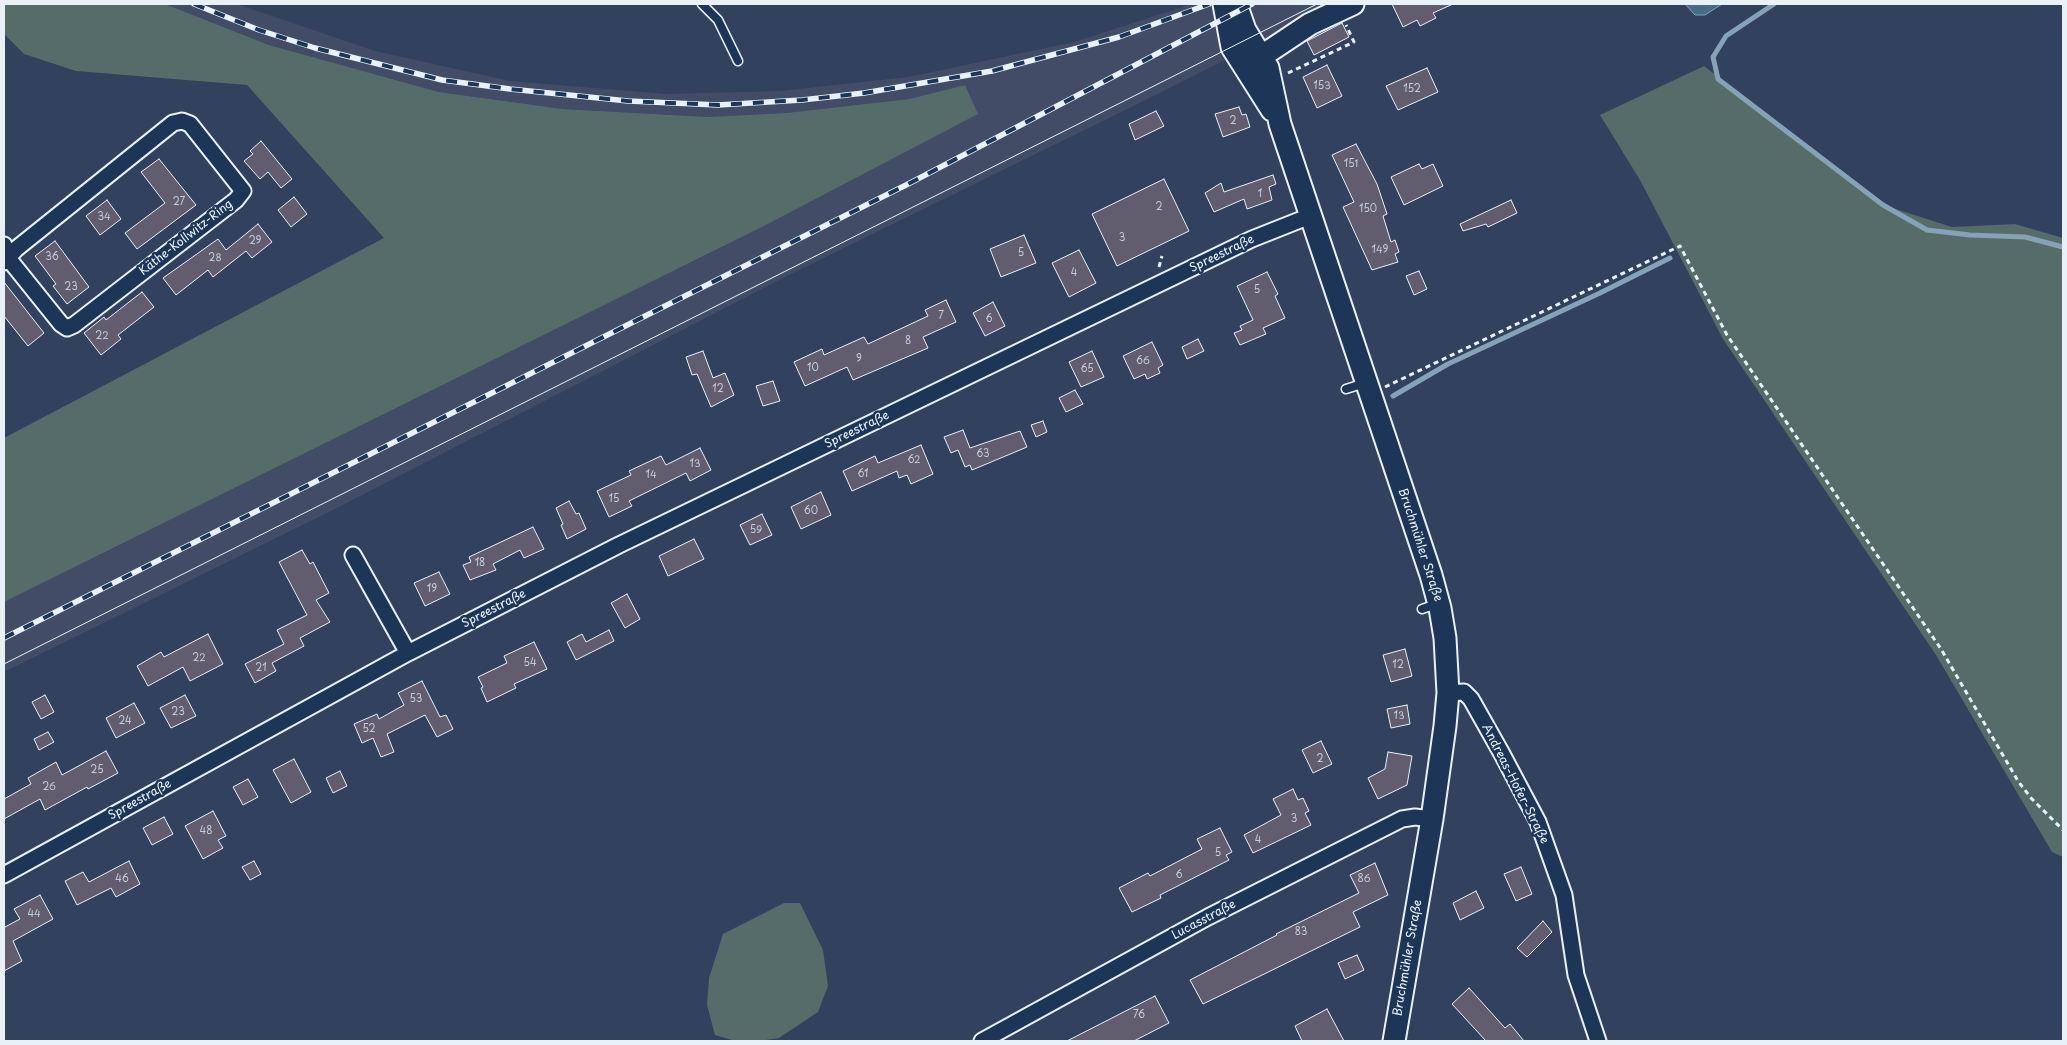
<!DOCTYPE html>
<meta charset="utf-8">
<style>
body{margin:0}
#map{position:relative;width:2067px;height:1045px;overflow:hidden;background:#31415e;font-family:"Playpen Sans",sans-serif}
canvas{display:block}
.frame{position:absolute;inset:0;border:5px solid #e8f1f8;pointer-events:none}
</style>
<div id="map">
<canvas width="2067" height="1045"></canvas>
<div class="frame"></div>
</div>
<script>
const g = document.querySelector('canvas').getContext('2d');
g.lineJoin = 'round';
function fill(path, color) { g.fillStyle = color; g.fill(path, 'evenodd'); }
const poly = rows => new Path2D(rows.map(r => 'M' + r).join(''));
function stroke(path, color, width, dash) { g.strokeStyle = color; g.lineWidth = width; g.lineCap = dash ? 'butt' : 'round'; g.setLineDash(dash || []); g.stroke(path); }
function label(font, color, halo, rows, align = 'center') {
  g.font = font + ' "Playpen Sans",sans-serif'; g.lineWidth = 5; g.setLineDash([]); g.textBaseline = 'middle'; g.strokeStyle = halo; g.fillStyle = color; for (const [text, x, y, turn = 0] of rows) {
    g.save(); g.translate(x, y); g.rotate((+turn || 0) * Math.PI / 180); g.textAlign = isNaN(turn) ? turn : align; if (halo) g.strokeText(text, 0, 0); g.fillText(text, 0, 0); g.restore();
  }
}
fill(poly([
 [165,4,237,4,375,51,510,81,666,94,780,91,908,77,1074,42,1192,4,1335,4,1156,95,793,273,333,510,4,672,4,602,758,229,965,85,909,99,786,113,708,117,563,109,439,92,269,45]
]), '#424c66');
fill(poly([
 [4,4,165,4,269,45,439,92,563,109,708,117,786,113,909,99,965,85,978,114,758,229,4,602,4,438,384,238,247,85,76,71,24,54,4,34],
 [1704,66,1883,205,1952,227,2015,224,2063,238,2063,857,2052,852,1936,655,1723,339,1640,180,1600,115],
 [784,903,800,903,823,950,828,986,818,1012,779,1038,759,1041,735,1041,715,1035,707,1005,709,978,723,934]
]), '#556c68');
const water = poly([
 [1685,4,1722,4,1705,15,1695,15,1685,4]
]);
fill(water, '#436d8a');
stroke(water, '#85a2b6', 1);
stroke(poly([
 [1774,4,1726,36,1713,57,1718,79,1883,205,1927,230,1970,235,2025,237,2063,247],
 [1393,396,1448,364,1600,293,1670,258]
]), '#85a2b6', 5);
const building = poly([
 [1392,4,1453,4,1433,13,1436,18,1420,26,1417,20,1403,27,1392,4],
 [1342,23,1349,37,1314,55,1307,41,1342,23],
 [1327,65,1342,96,1317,108,1303,77,1327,65],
 [1427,68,1438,92,1398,110,1386,86,1427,68],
 [1239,107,1242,115,1246,114,1250,127,1223,137,1215,114,1239,107],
 [1156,111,1164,126,1135,140,1129,124,1156,111],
 [261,141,292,179,281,188,268,172,260,179,244,161,253,154,250,151,261,141],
 [1356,144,1377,184,1387,214,1383,216,1391,242,1395,240,1399,252,1395,254,1398,262,1372,270,1343,207,1354,202,1332,155,1356,144],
 [159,159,196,205,137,249,125,233,165,203,141,172,159,159],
 [1419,164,1422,169,1433,164,1443,186,1404,205,1391,177,1419,164],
 [1273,175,1276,184,1269,187,1272,200,1247,209,1244,199,1214,212,1205,193,1221,183,1224,192,1273,175],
 [1164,179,1189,231,1117,266,1092,214,1164,179],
 [294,197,307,214,291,227,278,210,294,197],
 [107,200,121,219,100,235,86,216,107,200],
 [1511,200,1517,213,1488,227,1486,224,1463,231,1460,224,1511,200],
 [258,224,272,242,252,258,246,251,213,277,208,270,176,295,163,278,218,239,226,250,258,224],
 [1024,235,1036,263,1001,277,990,249,1024,235],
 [55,241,89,287,67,304,53,286,56,284,35,256,55,241],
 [1079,250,1096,283,1069,297,1052,263,1079,250],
 [1419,271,1427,289,1414,295,1406,276,1419,271],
 [1267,272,1278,294,1275,296,1285,318,1263,328,1266,334,1240,345,1234,333,1242,330,1240,326,1253,320,1237,286,1267,272],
 [4,282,44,333,28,346,4,316,4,282],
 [142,292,154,307,118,335,121,339,101,355,84,333,104,317,106,320,142,292],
 [946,300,956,322,923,337,928,348,853,380,847,367,805,386,794,362,822,349,824,355,864,337,868,344,928,316,925,310,946,300],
 [993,302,1005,326,985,336,973,313,993,302],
 [1198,339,1204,351,1187,359,1182,347,1198,339],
 [1152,342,1163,365,1158,368,1160,373,1147,379,1145,374,1134,379,1123,356,1152,342],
 [703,351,713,378,725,373,734,395,711,407,697,374,692,375,686,357,703,351],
 [1092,351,1104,377,1081,387,1069,362,1092,351],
 [773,381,780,401,763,406,756,386,773,381],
 [1075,390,1083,404,1066,412,1059,398,1075,390],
 [1043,421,1047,432,1036,437,1031,425,1043,421],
 [963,430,970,448,1020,431,1027,447,972,470,970,465,965,467,958,450,951,453,944,437,963,430],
 [921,445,933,474,911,484,907,475,899,478,897,471,852,491,843,471,875,456,878,463,921,445],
 [700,448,711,470,690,481,686,473,629,501,632,506,609,517,597,491,631,475,629,471,661,456,666,465,700,448],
 [821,492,831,515,801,529,791,507,821,492],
 [569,501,576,514,579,513,586,529,567,539,561,525,563,524,556,508,569,501],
 [762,514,772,535,750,545,740,525,762,514],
 [533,527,544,549,524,558,520,550,493,564,496,570,470,580,463,565,471,562,469,557,533,527],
 [694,539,704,559,668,576,659,556,694,539],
 [302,550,310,564,313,562,329,593,316,600,330,622,300,638,304,646,272,663,276,671,255,683,245,664,284,644,277,630,307,615,279,562,302,550],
 [439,572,450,594,425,606,414,583,439,572],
 [627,594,640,619,625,628,611,603,627,594],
 [609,630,614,641,576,660,567,642,582,634,586,642,609,630],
 [208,634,223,664,190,681,183,667,148,686,137,666,161,652,164,657,208,634],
 [534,642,547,669,514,684,516,688,487,702,481,688,483,687,478,677,507,663,504,656,534,642],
 [1405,649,1412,676,1391,682,1383,655,1405,649],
 [422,681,440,717,446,715,453,729,437,737,425,715,387,734,394,752,381,757,373,738,362,743,354,724,377,714,379,719,404,705,398,693,422,681],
 [45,695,54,712,41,719,32,702,45,695],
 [185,695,196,716,171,728,160,708,185,695],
 [134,703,145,723,116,738,106,718,134,703],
 [1407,705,1410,724,1391,728,1387,709,1407,705],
 [48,732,54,742,39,750,34,739,48,732],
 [1321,741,1332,764,1313,773,1302,750,1321,741],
 [106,751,118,773,88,789,87,787,45,810,40,799,4,819,4,799,31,784,28,778,56,762,62,775,106,751],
 [1388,752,1412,756,1407,785,1378,799,1368,778,1385,769,1388,752],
 [294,759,311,792,291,803,273,770,294,759],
 [340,771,347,786,333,793,326,778,340,771],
 [248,779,258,797,243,805,233,787,248,779],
 [1293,789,1298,800,1303,798,1309,811,1305,813,1311,825,1253,853,1244,835,1281,815,1273,799,1293,789],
 [213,811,226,836,218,840,223,848,203,859,185,826,213,811],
 [164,817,173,834,152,845,143,828,164,817],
 [1220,828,1232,852,1226,855,1229,860,1160,895,1161,898,1132,912,1119,888,1148,873,1150,876,1202,849,1197,839,1220,828],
 [129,861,140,884,116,897,111,888,77,905,65,881,83,872,89,882,129,861],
 [254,861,261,874,250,880,242,867,254,861],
 [1375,863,1388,895,1353,912,1360,927,1203,1004,1190,980,1277,935,1276,934,1359,893,1350,875,1375,863],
 [1521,867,1532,894,1516,901,1504,874,1521,867],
 [1476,891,1484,908,1460,920,1453,903,1476,891],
 [40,895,53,919,13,941,22,961,4,971,4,925,5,927,20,919,14,909,40,895],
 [1543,921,1552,932,1527,957,1517,948,1543,921],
 [1357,955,1364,970,1345,979,1338,963,1357,955],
 [1469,988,1505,1028,1510,1024,1524,1041,1486,1041,1452,1004,1469,988],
 [1155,996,1169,1023,1134,1041,1067,1041,1155,996],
 [1327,1009,1344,1041,1302,1041,1295,1026,1327,1009]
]);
fill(building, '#615d6f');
stroke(building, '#e8f1f8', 1);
const lane = poly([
 [702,4,718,20,738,61],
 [1346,389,1365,383],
 [1422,609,1437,604]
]);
const street = poly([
 [4,245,8,258,61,324,67,328,74,325,236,200,243,191,190,124,182,121,173,123,16,249,8,258,4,262],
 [353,555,408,653],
 [1448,693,1464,692,1471,699,1502,754,1538,822,1564,895,1576,975,1598,1041],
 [4,875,408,653,619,545,1252,239,1310,216],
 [982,1041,1208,917,1402,819,1415,817,1432,819]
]);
const secondary = poly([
 [1224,4,1232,47,1272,110],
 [1236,4,1245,30,1268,68,1280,124,1431,575,1440,608,1445,638,1448,693,1445,726,1432,819,1394,1041],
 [1250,64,1310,24,1353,4]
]);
stroke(lane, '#e8f1f8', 11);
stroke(street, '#e8f1f8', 19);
stroke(secondary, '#e8f1f8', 25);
stroke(poly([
 [1288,73,1354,42,1346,25],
 [1159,267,1162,256],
 [1385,387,1680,246,1727,335,1941,649,2018,781,2031,798,2063,830]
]), '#e8f1f8', 3, [5, 4]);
stroke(lane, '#1d3557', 8);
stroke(street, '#1d3557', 15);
stroke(secondary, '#1d3557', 21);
stroke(poly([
 [4,664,1317,4]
]), '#e8f1f8', 1);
const rail = poly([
 [194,4,259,30,315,48,442,80,510,89,628,101,718,105,802,100,864,93,992,71,1119,37,1209,4],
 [4,638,910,183,1252,4]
]);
stroke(rail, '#e8f1f8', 5.5);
stroke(rail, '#1d3557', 4, [11]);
label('10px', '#c6ccd6', null, [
 ["153",1322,86],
 ["152",1412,89],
 ["2",1233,121],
 ["151",1351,164],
 ["1",1260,194],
 ["27",179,202],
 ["2",1159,207],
 ["150",1368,209],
 ["34",104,217],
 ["3",1122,238],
 ["29",255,241],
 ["149",1380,250],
 ["5",1021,253],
 ["36",52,257],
 ["28",215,258],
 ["4",1074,273],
 ["23",71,287],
 ["5",1257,290],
 ["7",941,316],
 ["6",989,319],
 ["22",102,336],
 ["8",908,341],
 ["9",859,359],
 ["66",1143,361],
 ["10",813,368],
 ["65",1087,369],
 ["12",718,389],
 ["63",983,454],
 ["62",914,460],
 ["13",695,464],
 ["61",863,474],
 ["14",651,475],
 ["15",614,499],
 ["60",811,511],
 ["59",756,530],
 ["18",480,563],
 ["19",432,589],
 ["22",199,658],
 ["54",530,663],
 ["12",1398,665],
 ["21",261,668],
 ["53",416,699],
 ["23",178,712],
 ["13",1399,716],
 ["24",125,721],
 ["52",369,729],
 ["2",1320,759],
 ["25",97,770],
 ["26",49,787],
 ["3",1294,819],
 ["48",206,831],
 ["4",1258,840],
 ["5",1218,853],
 ["6",1179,875],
 ["46",122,879],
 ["86",1364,879],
 ["44",34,914],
 ["83",1301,932],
 ["76",1139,1015]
]);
label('12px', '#e8f1f8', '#1d3557', [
 ["Käthe-Kollwitz-Ring",186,238,-38],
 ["Spreestraße",1222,254,-26],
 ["Spreestraße",857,430,-26],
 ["Bruchmühler Straße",1420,545,72],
 ["Spreestraße",494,609,-27],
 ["Andreas-Hofer-Straße",1515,784,63],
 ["Spreestraße",140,800,-29],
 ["Lucasstraße",1204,920,-28],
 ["Bruchmühler Straße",1408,958,-80]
]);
</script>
